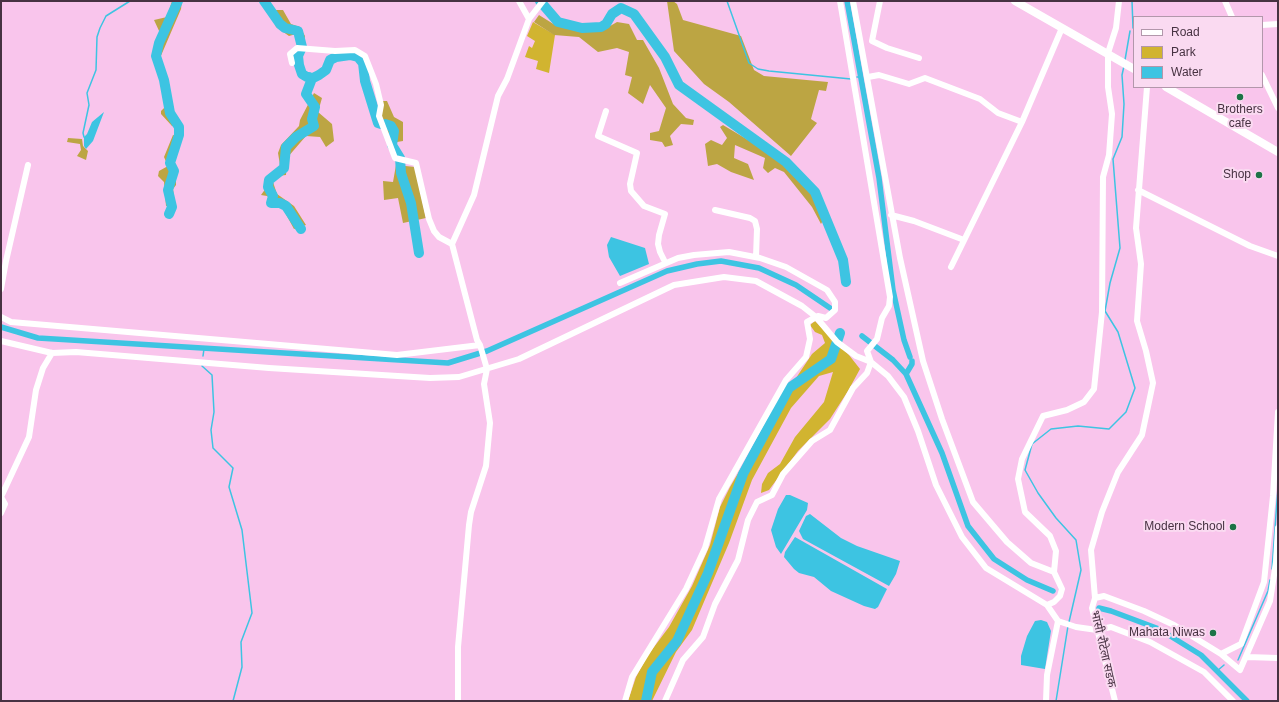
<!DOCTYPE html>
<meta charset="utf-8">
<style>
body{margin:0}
#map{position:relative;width:1279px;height:702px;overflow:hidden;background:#f9c5ec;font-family:Helvetica,sans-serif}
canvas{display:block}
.frame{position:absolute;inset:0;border:2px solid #473242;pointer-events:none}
.legend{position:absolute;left:1133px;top:16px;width:130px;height:72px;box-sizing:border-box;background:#fadaf1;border:1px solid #b297ab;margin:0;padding:5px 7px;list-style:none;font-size:12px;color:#473242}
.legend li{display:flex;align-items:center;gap:8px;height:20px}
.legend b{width:20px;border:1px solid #b297ab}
</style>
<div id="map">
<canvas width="1279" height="702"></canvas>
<div class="frame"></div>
<ul class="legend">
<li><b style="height:5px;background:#fff"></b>Road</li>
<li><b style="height:11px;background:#d1b430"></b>Park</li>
<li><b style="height:11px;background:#3dc4e2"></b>Water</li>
</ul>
</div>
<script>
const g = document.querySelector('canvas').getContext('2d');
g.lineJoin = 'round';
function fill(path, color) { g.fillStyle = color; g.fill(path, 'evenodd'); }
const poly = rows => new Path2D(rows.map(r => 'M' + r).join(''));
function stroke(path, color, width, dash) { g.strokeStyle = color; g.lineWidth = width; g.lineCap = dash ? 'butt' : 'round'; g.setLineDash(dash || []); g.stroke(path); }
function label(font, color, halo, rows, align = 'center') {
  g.font = font + ' Helvetica,"Noto Sans Devanagari",sans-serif'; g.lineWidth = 4; g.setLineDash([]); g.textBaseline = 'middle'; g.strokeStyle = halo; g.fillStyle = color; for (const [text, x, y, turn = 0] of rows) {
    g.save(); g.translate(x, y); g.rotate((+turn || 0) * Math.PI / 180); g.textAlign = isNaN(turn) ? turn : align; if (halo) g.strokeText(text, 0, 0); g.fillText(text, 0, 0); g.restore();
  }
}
fill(poly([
 [533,22,555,35,549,73,536,69,538,61,525,57,529,46,532,48,535,41,527,36],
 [815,321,849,355,860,369,848,391,830,419,798,451,769,490,761,493,762,484,768,473,780,464,795,437,824,402,833,372,819,376,791,408,752,480,729,543,692,630,676,652,652,701,628,701,636,677,648,655,669,627,692,586,710,545,720,507,730,487,775,410,800,372,812,354,825,343,822,335,815,332,810,325]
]), '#d1b430');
fill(poly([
 [172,1,182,1,181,9,160,58,162,70,157,72,153,55,156,39,160,33,154,20,167,17],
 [667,1,673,1,677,4,683,20,741,36,754,70,764,76,828,82,826,91,819,90,811,119,817,123,791,156,729,102,704,84,674,51],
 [271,10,283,10,291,24,300,27,305,36,304,44,298,45,296,34,289,36,276,27],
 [539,15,555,25,580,32,605,29,617,22,629,24,637,40,643,40,659,68,673,104,686,118,694,120,693,125,681,124,670,136,673,145,665,147,662,142,650,140,650,133,659,131,666,108,650,85,643,104,628,93,632,77,625,75,629,52,617,48,598,52,579,37,554,35,534,22],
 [314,93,322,98,318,112,332,124,334,141,326,147,320,137,306,136,287,158,286,175,277,176,273,182,277,194,294,206,306,225,294,229,282,207,267,196,261,195,266,188,264,180,279,169,280,165,278,153,281,145,299,126,300,120],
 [383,101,387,101,394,117,403,122,403,141,391,143,381,115],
 [166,106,170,106,172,113,176,116,181,128,172,126,161,114,161,111],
 [723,125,790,165,805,177,824,218,821,224,812,207,784,172,775,168,768,173,763,168,765,158,735,145,734,158,748,164,754,180,731,172,717,164,708,166,705,144,711,140,722,145,727,138,720,127],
 [173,135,180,137,172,162,176,172,176,185,173,189,175,205,166,206,164,182,158,176,159,171,168,166,164,157],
 [68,138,82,139,83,146,88,151,86,160,77,156,81,150,80,144,67,142],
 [396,165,415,167,426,218,403,223,398,198,384,200,383,181,393,182]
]), '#bca543');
fill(poly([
 [104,112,93,141,86,149,84,146,84,137,87,134,92,122],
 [611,237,645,248,649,264,620,276,609,257,607,245],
 [786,495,790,495,808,503,807,510,781,554,776,547,771,530,778,509],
 [810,514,841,538,857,546,900,561,896,574,889,586,803,539,799,531,806,516],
 [795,537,887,589,878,607,875,609,864,606,831,591,814,577,799,573,794,569,784,557,785,552],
 [1041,620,1047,622,1051,631,1045,669,1021,665,1021,656,1027,636,1035,621]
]), '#3dc4e2');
stroke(poly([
 [727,1,749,63,758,69,769,71,851,79],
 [1132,1,1133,28],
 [1125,60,1130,31],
 [857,77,860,77],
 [84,137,83,133,89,105,87,93,96,70,97,37,100,28,106,16,130,1],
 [203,356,204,349],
 [202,366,212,375,214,412,211,430,213,448,233,468,229,487,242,530,252,613,241,642,242,667,233,701],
 [1272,569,1278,487],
 [1069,622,1081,570,1076,540,1056,518,1038,493,1025,470,1032,444,1051,429,1078,426,1109,429,1126,412,1135,388,1118,332,1105,311,1110,283,1120,248,1113,159,1122,137,1124,104,1122,75,1124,66],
 [1238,660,1268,591,1270,580],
 [1217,671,1224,665],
 [1056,701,1068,626]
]), '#3dc4e2', 1.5);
stroke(poly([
 [847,1,879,178,893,290,904,340,910,357],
 [1,327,38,338,448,363,487,351,667,271,697,264,721,261,759,268,796,285,830,308],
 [862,336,893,360,906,374,942,453,968,526,994,559,1027,580,1053,591],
 [906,374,912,364,912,361],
 [1099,608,1111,611,1159,629,1201,655,1247,701]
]), '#3dc4e2', 5.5);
stroke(poly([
 [264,1,280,24,285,28,298,31,302,47,298,56,299,65,302,74,307,77,313,78,319,75,326,70,330,60,336,57,350,55,358,57,363,63,365,81,378,123,381,124],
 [540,1,558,22,582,28,601,27,606,24,612,14,621,8,634,14,665,57,679,85,786,162,815,192,843,260,846,282],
 [385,124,391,126,394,131,392,145,400,158,401,173,411,203,419,253],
 [169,214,172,207,168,190,174,171,170,163,179,135,179,127,170,113,164,80,156,56,159,43,178,1],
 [301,229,286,206,280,203,271,203,273,196,268,187,269,180,284,168,286,147,296,137,314,126,312,119,315,107,306,94,311,81,309,77],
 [646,701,652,672,677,641,708,573,743,474,789,388,831,359,840,333]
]), '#3dc4e2', 10);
stroke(poly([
 [519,1,529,19],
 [853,1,900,258,923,361,942,419,973,502,1007,542,1031,563,1054,572],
 [880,1,872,41,887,48,919,58],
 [1225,1,1232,17],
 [1262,25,1278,24],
 [292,63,290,54,297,48,335,51,355,50,365,56,376,84,381,105,379,116,395,158,416,163,429,219,434,231,439,237,452,244],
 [1262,75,1278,108],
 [868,77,879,75,909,84,925,78,980,99,998,113,1022,122],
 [606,111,598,136,637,153,630,184,631,191,644,206,665,214,659,235,658,244,660,252,665,262],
 [1138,190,1250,246,1278,256],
 [715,210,750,218,755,221,757,229,756,257],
 [891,215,914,221,964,240],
 [951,267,1022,122,1062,28],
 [620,283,678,258,694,255,729,252,760,258,786,267,827,290,835,302,835,310,826,318,818,316,807,322,810,339,806,357,786,380,719,499,705,548,686,589,632,677,625,701],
 [1,289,6,261,28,165],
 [1,317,11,322,397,355,480,345],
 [1,341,52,353,76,352,269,368,430,378,459,377,519,359,674,285,724,277,756,281,802,306,816,317,837,342,856,356,871,362,888,376,904,397,918,431,936,485,962,537,986,568,1047,605,1058,621,1076,627,1097,630,1111,627,1150,642,1204,672,1233,701],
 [1,513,5,504,1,497,29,437,36,390,43,368,52,353],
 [1095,598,1104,596,1144,611,1174,625,1221,654,1240,670,1270,601,1276,562,1278,528],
 [1047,605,1054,602,1060,596,1062,589,1054,572,1056,551,1050,536,1025,512,1018,479,1022,459,1043,416,1067,410,1084,402,1094,389,1102,312,1103,177,1109,155,1112,114,1108,87,1108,53,1116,28,1119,1],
 [1221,654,1241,644,1264,582,1273,496,1278,412],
 [1247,657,1278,658],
 [458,701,458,647,469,525,471,512,486,466,490,423,484,384,487,369,480,345,477,340,452,244,474,195,498,96,507,79,529,19,543,1],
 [665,701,683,660,703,637,715,604,738,560,748,520,757,502,772,495,783,474,812,441,830,430,853,388,867,373,871,362,867,351,877,339,882,318,889,306,890,297,840,1],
 [1046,701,1047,675,1058,621],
 [1115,701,1092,608,1095,598,1091,550,1102,512,1118,472,1142,435,1153,383,1146,351,1137,321,1141,264,1136,228,1147,87]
]), '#fff', 6);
stroke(poly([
 [1015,1,1134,69],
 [1166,87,1278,152]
]), '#fff', 8);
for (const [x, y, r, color] of [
 [1240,97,4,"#1c7346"],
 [1259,175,4,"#1c7346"],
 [1233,527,4,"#1c7346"],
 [1213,633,4,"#1c7346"]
]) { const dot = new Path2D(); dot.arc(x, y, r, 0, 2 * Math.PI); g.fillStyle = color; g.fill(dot); stroke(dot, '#fadaf1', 1.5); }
label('12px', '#473242', '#fadaf1', [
 ["Brothers",1240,110,"center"],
 ["cafe",1240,124,"center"],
 ["Shop",1251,175],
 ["Modern School",1225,527],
 ["Mahata Niwas",1205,633]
], 'right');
label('12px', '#473242', '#fadaf1', [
 ["भांसी रौटेला सडक",1103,649,77]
]);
</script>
